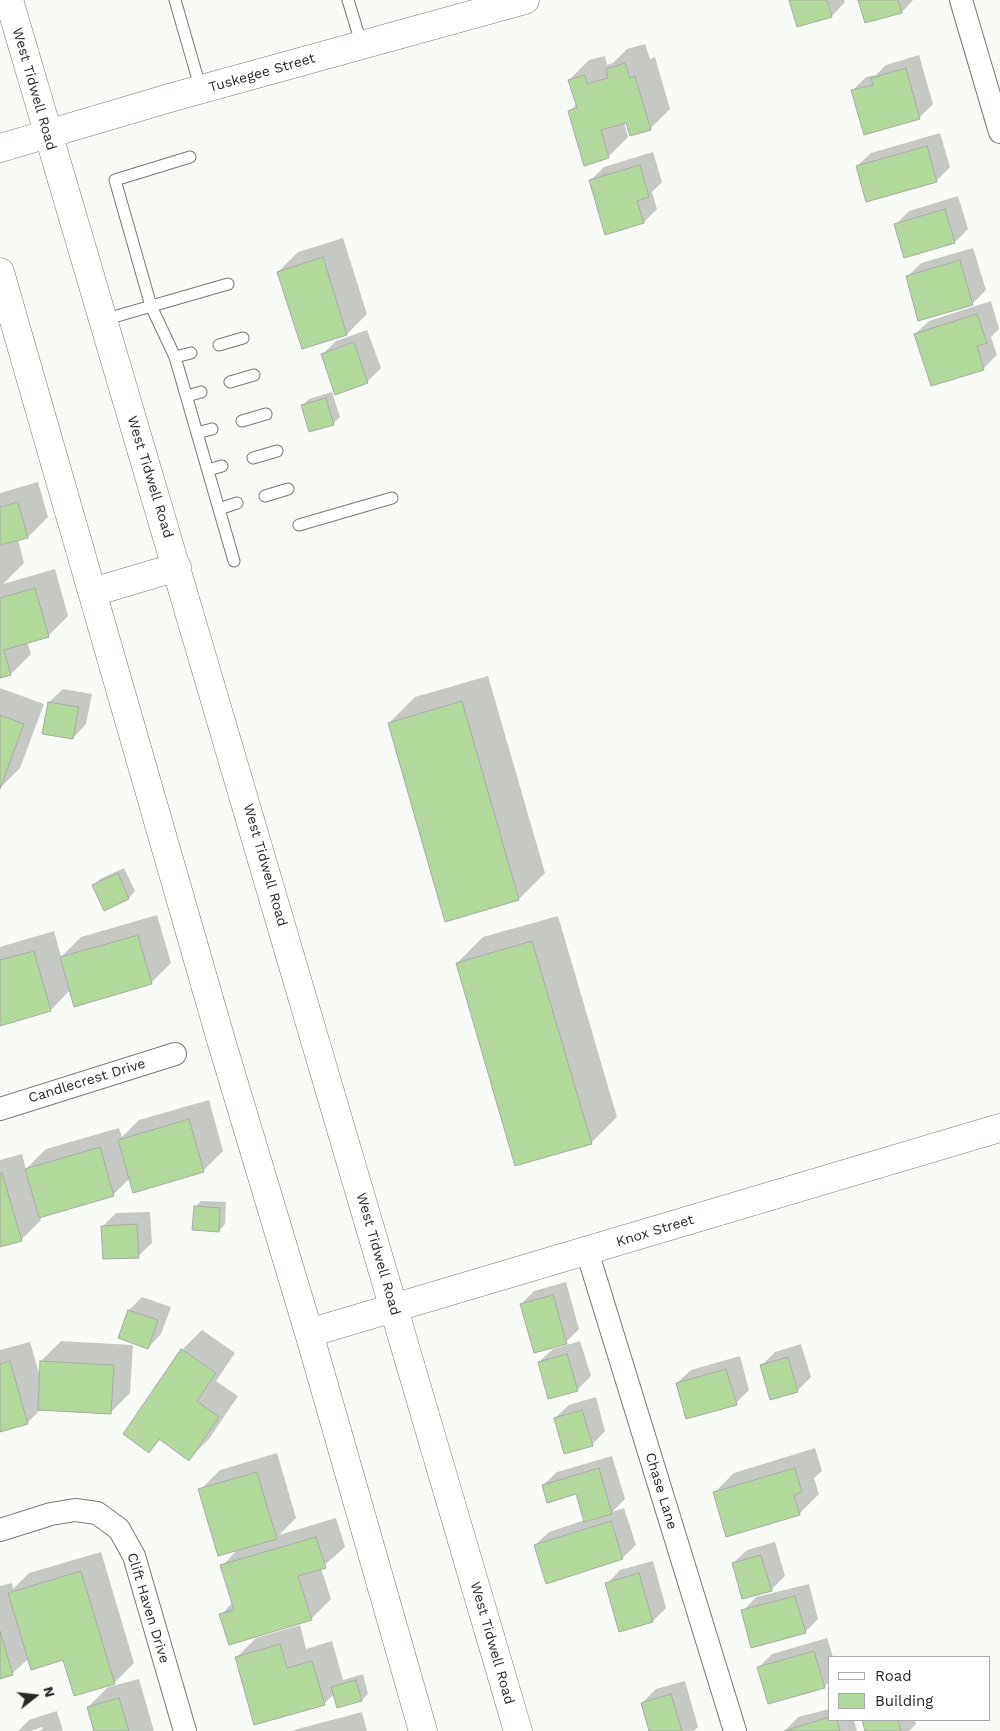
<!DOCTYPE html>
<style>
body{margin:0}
#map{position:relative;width:1000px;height:1731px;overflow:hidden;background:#f8fbf6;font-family:"Work Sans",sans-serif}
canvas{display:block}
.legend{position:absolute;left:828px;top:1656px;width:162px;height:65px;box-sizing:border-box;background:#fff;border:1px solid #a9aaa9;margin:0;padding:6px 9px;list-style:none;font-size:15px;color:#282a28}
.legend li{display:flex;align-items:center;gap:10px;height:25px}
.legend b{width:25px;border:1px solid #a9aaa9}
.north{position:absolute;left:10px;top:1671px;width:50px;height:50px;-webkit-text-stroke:4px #fff;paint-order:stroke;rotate:74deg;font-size:14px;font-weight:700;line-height:20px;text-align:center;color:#282a28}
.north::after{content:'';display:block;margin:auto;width:18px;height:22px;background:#282a28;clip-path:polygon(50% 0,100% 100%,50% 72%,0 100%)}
</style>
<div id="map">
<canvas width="1000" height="1731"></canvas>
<ul class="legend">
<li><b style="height:6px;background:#fff"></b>Road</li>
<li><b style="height:14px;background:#b3d89b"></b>Building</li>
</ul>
<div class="north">N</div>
</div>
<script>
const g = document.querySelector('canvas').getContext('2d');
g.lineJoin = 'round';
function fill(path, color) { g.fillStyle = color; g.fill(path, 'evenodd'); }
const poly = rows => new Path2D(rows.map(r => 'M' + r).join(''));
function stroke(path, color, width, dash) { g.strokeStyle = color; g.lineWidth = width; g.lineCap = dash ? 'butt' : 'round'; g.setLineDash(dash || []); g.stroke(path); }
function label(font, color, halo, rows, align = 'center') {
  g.font = font + ' "Work Sans",sans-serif'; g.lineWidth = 5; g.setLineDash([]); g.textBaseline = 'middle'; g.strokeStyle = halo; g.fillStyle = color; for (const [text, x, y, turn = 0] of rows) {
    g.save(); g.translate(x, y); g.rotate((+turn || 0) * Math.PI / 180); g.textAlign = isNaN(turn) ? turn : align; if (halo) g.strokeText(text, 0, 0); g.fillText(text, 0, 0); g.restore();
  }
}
fill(poly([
 [791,0,844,0,845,2,832,16],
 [860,0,913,0,902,12],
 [645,44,650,59,655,57,670,109,650,129,624,122,628,137,608,157,569,111,577,104,569,80,589,60,605,56,607,65,613,63,627,49],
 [919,55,933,104,919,118,852,91,866,77,876,75,886,65],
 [940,133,950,167,936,181,857,166,871,153],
 [653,152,662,182,652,192,657,209,644,222,606,233,591,180,604,167],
 [958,196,968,229,955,242,905,257,895,225,909,211],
 [343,238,367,314,347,334,302,348,278,272,298,252],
 [973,248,986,290,972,304,907,277,921,263],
 [991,301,999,329,991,337,997,355,983,369,915,334,929,321],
 [367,330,381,368,367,382,322,355,336,341],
 [332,392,340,417,333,424,302,406,309,399],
 [38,482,48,517,28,537,18,539,24,563,3,584,55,569,68,616,48,636,27,642,31,654,11,674,0,677,0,493],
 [488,676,545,873,519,899,446,920,389,723,415,697],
 [0,688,44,704,20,768,0,788],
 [63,689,92,694,86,724,73,738,49,702],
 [124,868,135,891,129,898,104,909,94,885,100,879],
 [157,915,171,963,151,983,70,990,51,1010,0,1024,0,947,54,931,61,957,81,937],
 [558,916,617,1117,591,1143,457,963,483,937],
 [209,1100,223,1151,203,1171,130,1178,113,1195,40,1216,41,1220,21,1240,0,1246,0,1160,22,1154,26,1169,46,1149,119,1128,122,1137,139,1120],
 [201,1201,226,1202,225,1224,219,1231,195,1207],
 [150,1212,152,1243,138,1256,102,1227,116,1213],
 [566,1282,579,1329,566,1342,521,1304,534,1291],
 [142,1297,171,1307,161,1334,148,1348,129,1310],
 [202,1330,235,1353,216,1381,238,1396,209,1439,189,1459,161,1439,149,1451,182,1350],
 [61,1341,133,1345,130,1393,110,1413,41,1409,28,1422,0,1430,0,1350,30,1342,40,1376,41,1361],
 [580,1341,591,1376,577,1390,539,1362,553,1349],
 [801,1344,811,1377,797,1391,762,1365,775,1352],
 [740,1356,749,1390,736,1403,677,1383,691,1370],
 [596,1397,605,1431,592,1445,555,1418,569,1405],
 [815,1448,822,1471,814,1478,819,1494,799,1514,714,1493,734,1473],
 [277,1453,296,1518,279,1535,336,1518,345,1547,321,1568,331,1599,311,1619,221,1615,233,1602,222,1566,239,1548,200,1490,220,1470],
 [612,1456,625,1499,612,1512,624,1508,636,1545,622,1558,535,1545,549,1532,585,1520,577,1493,543,1485,557,1472],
 [775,1542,785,1576,771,1590,733,1563,747,1550],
 [101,1552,134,1663,114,1683,64,1658,29,1658,12,1674,0,1678,0,1586,12,1583,13,1589,29,1573],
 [653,1561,666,1608,653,1621,620,1631,607,1584,620,1570],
 [809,1584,818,1619,805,1632,743,1611,756,1597],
 [300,1625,306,1649,332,1641,343,1680,363,1674,368,1694,362,1700,334,1694,324,1704,236,1658,256,1638],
 [827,1638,833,1657,829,1657,829,1682,824,1687,759,1667,772,1654],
 [139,1679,154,1731,95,1731,88,1707,108,1687],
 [685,1681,698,1727,694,1731,650,1731,642,1703,656,1689],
 [829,1709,829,1720,854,1720,857,1731,785,1731,798,1717],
 [57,1711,63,1731,38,1731,43,1729,42,1727,31,1731,18,1731,29,1720],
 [362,1712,367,1731,293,1731,294,1730],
 [864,1720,915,1720,916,1724,909,1731,867,1731]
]), '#0003');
const building = poly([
 [789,0,827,0,832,17,797,27,789,0],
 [858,0,898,0,902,13,865,23,858,0],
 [625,63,630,78,635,76,651,130,630,136,626,123,601,130,609,158,584,166,568,111,577,108,568,80,585,75,587,84,608,78,606,69,625,63],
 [906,68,920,119,864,135,851,90,873,85,871,78,906,68],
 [927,146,937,182,866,202,856,166,927,146],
 [640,165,649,197,637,201,644,223,605,235,589,180,640,165],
 [945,209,955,243,904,258,894,224,945,209],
 [323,257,347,335,302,349,277,272,323,257],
 [960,260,973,305,918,321,906,276,960,260],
 [977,314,987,343,977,346,984,370,931,386,914,334,977,314],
 [354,342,368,383,335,395,321,354,354,342],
 [326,398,334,425,309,432,301,405,326,398],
 [18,502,28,538,0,545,0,507,18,502],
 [35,588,49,637,4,650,11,675,0,678,0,598,35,588],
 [462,701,519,900,445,922,388,723,462,701],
 [48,702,79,707,73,739,42,734,48,702],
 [0,715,24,724,0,789,0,715],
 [118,873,129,899,104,911,92,885,118,873],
 [138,935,152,984,74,1007,60,957,138,935],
 [532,941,592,1144,515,1166,456,963,532,941],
 [34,951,51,1011,0,1026,0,960,34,951],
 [189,1119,204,1172,133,1193,118,1140,189,1119],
 [100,1147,114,1196,39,1218,25,1169,100,1147],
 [2,1173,22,1241,0,1247,0,1174,2,1173],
 [194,1206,220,1208,219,1232,192,1230,194,1206],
 [137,1224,139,1258,103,1259,101,1226,137,1224],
 [553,1295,567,1344,534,1353,520,1304,553,1295],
 [128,1310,158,1320,148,1349,118,1338,128,1310],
 [181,1349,216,1373,197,1401,219,1417,189,1461,159,1439,149,1453,123,1434,181,1349],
 [567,1354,578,1391,548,1399,538,1362,567,1354],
 [788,1357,798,1392,770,1400,760,1365,788,1357],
 [10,1361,28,1424,0,1432,0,1364,10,1361],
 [40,1361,114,1365,111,1414,38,1410,40,1361],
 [726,1369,737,1405,686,1419,676,1383,726,1369],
 [582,1410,593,1446,564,1454,554,1418,582,1410],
 [599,1468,612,1514,584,1522,576,1494,547,1503,542,1485,599,1468],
 [795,1468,802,1492,794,1495,800,1515,726,1537,713,1492,795,1468],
 [257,1472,277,1539,218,1556,198,1489,257,1472],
 [611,1521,623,1559,546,1584,534,1545,611,1521],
 [316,1537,326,1568,298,1576,312,1620,229,1645,219,1614,234,1610,220,1565,316,1537],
 [761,1555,772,1591,742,1599,732,1563,761,1555],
 [81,1571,115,1684,74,1696,63,1660,31,1670,8,1593,81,1571],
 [639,1573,653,1622,619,1632,605,1583,639,1573],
 [795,1596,806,1633,751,1648,741,1610,795,1596],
 [0,1631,13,1675,0,1679,0,1631],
 [280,1644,287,1668,312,1661,325,1705,254,1725,235,1657,280,1644],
 [814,1651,825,1688,768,1704,757,1667,814,1651],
 [356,1680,362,1701,337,1708,331,1687,356,1680],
 [671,1694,682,1731,649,1731,641,1703,671,1694],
 [119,1698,129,1731,94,1731,87,1707,119,1698],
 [829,1717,829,1720,837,1720,840,1731,784,1731,829,1717],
 [862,1720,898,1720,901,1731,865,1731,862,1720]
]);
fill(building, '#b3d89b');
stroke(building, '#a7aaa6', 1);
const lane = poly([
 [175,0,201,90],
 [348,0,362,46],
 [190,157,115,180,151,306,175,357,234,561],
 [103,320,228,284],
 [219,345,243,338],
 [175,357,191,353],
 [230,382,254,375],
 [187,396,201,392],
 [242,421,266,414],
 [197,433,212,429],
 [253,458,277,451],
 [208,470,222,466],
 [265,496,288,489],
 [219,509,237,503],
 [299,525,392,498]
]);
const street = poly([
 [961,0,1000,132],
 [0,1109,175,1054],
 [587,1251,735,1731],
 [0,1530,51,1514,75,1510,97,1513,119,1529,134,1556,185,1731]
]);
const secondary = poly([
 [9,0,518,1731],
 [0,148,173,97,525,0],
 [0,272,221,1040,309,1333,423,1731],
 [93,592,177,567],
 [309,1333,1000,1128]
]);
stroke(lane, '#777a76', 13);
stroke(street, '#777a76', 24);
stroke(secondary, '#777a76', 29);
stroke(lane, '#fff', 11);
stroke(street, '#fff', 22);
stroke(secondary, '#fff', 28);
label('14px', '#282a28', '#fff', [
 ["Tuskegee Street",262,73,-16],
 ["West Tidwell Road",34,89,74],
 ["West Tidwell Road",150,477,73],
 ["West Tidwell Road",265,865,74],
 ["Candlecrest Drive",87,1081,-17],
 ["Knox Street",655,1231,-17],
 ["West Tidwell Road",378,1254,74],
 ["Chase Lane",661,1491,73],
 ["Clift Haven Drive",148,1608,73],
 ["West Tidwell Road",492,1643,74]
]);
</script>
